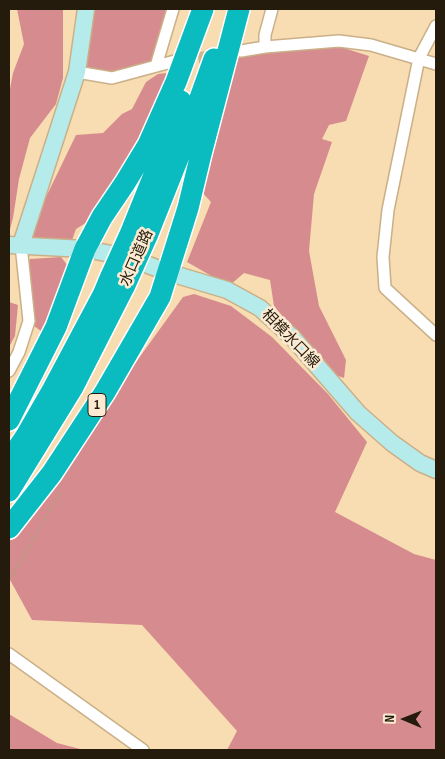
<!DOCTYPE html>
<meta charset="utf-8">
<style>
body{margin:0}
#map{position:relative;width:445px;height:759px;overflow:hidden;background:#f8dcb2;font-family:"Sofia Sans Condensed",sans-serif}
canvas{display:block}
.frame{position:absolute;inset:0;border:10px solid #251b0c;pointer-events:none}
.north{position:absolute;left:380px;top:694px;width:50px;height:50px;-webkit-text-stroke:4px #fcebd2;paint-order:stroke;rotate:271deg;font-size:14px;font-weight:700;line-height:20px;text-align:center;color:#251b0c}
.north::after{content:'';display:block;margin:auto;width:18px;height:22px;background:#251b0c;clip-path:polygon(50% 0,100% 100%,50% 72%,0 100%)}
</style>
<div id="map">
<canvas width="445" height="759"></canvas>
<div class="frame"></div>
<div class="north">N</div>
</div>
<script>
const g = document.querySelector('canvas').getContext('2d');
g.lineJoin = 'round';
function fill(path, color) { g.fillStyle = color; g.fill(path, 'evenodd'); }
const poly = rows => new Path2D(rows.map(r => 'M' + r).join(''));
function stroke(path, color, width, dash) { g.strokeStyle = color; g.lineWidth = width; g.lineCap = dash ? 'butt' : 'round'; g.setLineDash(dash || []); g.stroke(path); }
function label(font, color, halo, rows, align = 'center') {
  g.font = font + ' "Sofia Sans Condensed","Noto Sans JP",sans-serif'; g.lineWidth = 5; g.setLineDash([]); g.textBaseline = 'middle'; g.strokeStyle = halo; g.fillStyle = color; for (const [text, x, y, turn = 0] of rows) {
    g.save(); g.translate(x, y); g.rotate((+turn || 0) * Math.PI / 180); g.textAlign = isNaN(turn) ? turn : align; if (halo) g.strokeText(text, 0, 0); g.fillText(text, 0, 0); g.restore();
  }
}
fill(poly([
 [17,9,63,9,63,78,56,104,30,138,19,179,13,218,9,233,9,94,13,73,24,44],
 [92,9,168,9,156,58,137,69,91,75,85,72],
 [328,43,369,56,346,121,329,125,322,139,332,142,314,194,309,251,319,306,346,360,344,378,330,373,274,306,270,280,244,273,229,286,187,262,211,202,199,189,231,59],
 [175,72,141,146,89,221,76,229,71,243,29,237,47,195,76,135,103,133,122,114,132,109,146,82,158,74],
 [61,257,72,271,45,334,34,326,26,273,30,259],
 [194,294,231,306,272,337,328,394,367,442,335,512,414,554,436,560,436,750,227,750,237,731,142,625,32,620,9,578,9,533,53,477,183,297],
 [9,302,18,305,15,336,9,347],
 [9,714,57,743,84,750,9,750]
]), '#d68c8e');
stroke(poly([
 [182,60,218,55]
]), '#ceb591', 11, [11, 5.5]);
const street = poly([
 [436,26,419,58,388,210,383,257,385,288,436,335],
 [265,47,265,35,272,9],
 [241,51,265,47,339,41,371,45,436,64],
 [156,66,173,9],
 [77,72,112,78,175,61],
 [9,371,19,352,29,321,21,245],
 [9,654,143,750]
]);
const secondary = poly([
 [9,245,85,249,127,257,167,272,227,290,260,308,293,338,358,413,392,443,420,463,436,470],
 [21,245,77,72,86,9]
]);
const highway = poly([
 [131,232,163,153,181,101],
 [147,236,182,148,214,59],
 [9,420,56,327,85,249,102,217,125,183,148,145,176,82,203,9],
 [9,461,26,436,53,389,103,295,111,276],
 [9,491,73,387,125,285],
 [9,528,52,473,105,392,160,297,188,208,201,154,239,9]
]);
stroke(street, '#cab088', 14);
stroke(secondary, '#cab088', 19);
stroke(highway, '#fff', 24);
stroke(poly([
 [9,581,62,490]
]), '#b49e7d', 2, [2.5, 2.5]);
stroke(street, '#fff', 11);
stroke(secondary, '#b6ebec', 16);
stroke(highway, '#0abbbf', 21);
const highwayBridge = poly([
 [111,276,131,232],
 [125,285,147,236]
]);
stroke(highwayBridge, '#fff', 24, []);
stroke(highwayBridge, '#0abbbf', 21);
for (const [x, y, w] of [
 [97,405,18]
]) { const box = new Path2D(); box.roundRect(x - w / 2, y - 11.5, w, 23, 4); g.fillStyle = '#fcebd2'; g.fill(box); stroke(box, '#251b0c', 1); }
label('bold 14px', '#251b0c', null, [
 ["1",97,405]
]);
label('15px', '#251b0c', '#fcebd2', [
 ["水口道路",137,258,-66],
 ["相模水口線",290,339,46]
]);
</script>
